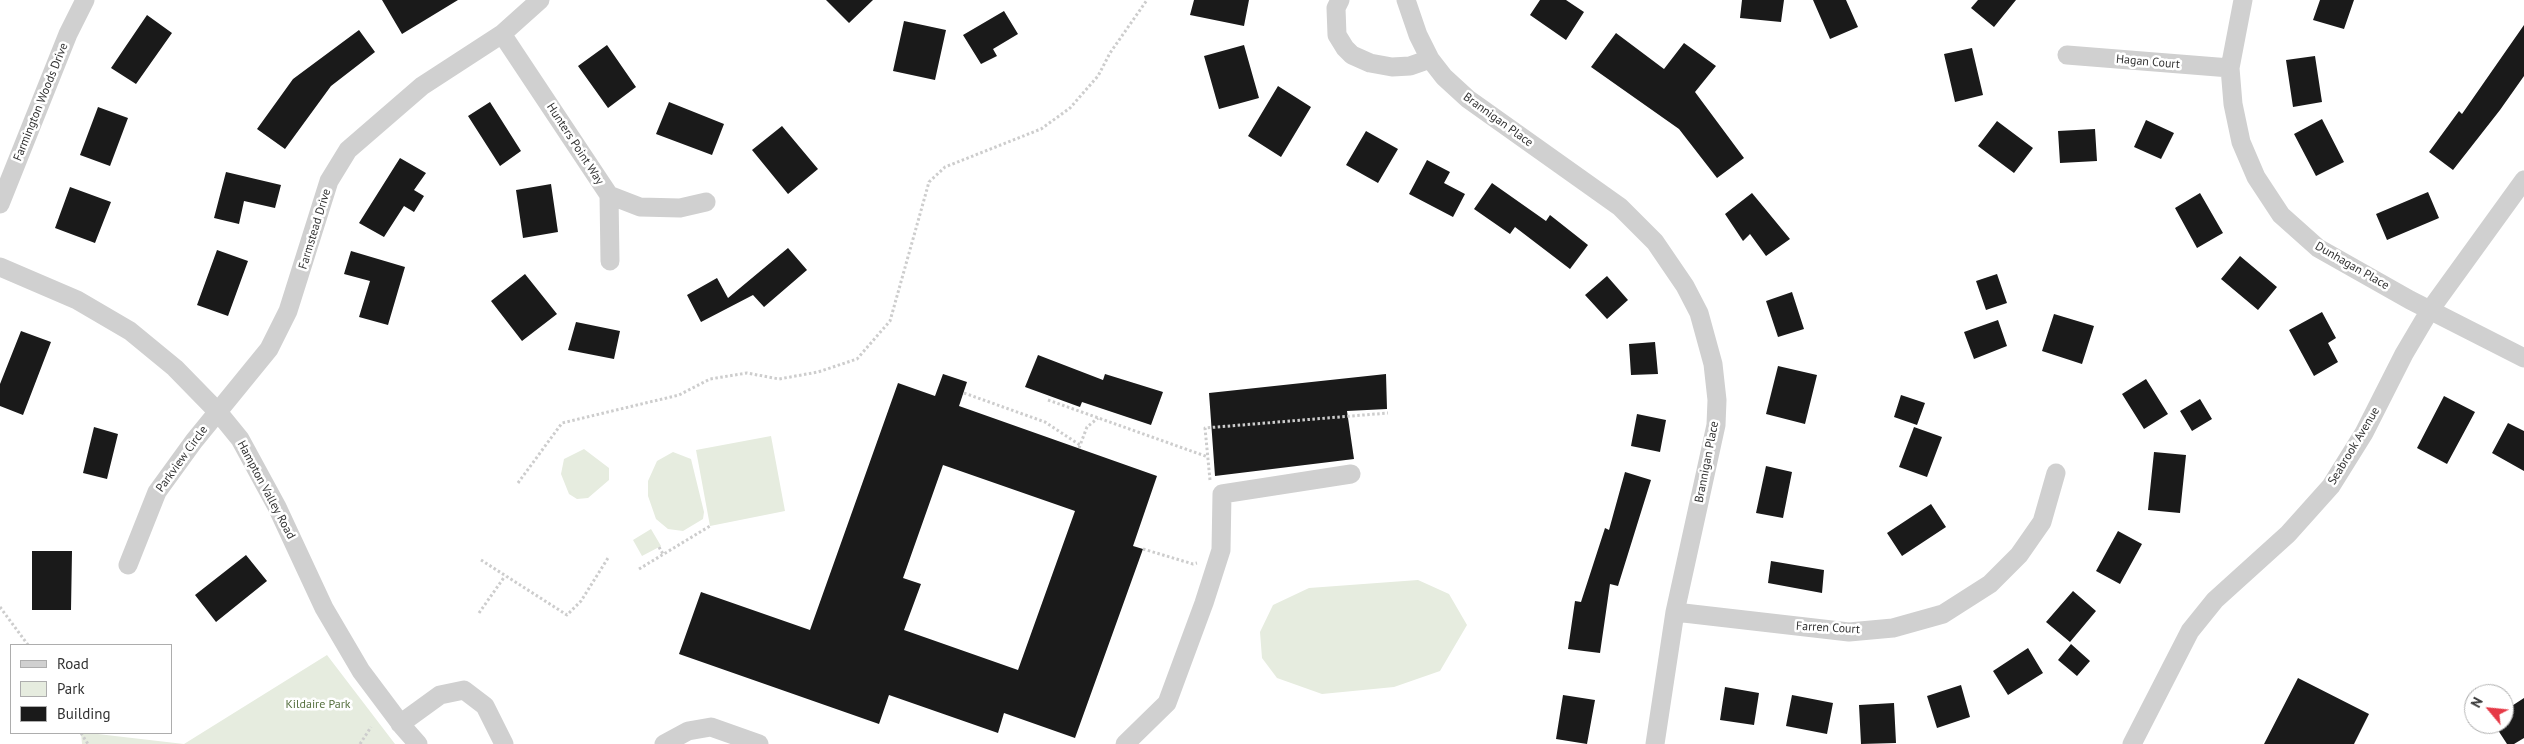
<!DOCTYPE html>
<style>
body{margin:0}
#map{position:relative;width:2524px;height:744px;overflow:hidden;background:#fff;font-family:"PT Sans",sans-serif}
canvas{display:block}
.legend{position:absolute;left:10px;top:644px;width:162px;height:90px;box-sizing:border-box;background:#fff;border:1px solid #adadad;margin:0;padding:6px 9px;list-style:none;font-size:15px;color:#333}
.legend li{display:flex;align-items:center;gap:10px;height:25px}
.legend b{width:25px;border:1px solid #adadad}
.north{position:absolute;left:2464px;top:684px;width:50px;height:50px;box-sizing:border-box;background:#fff;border:1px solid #adadad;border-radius:50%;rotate:298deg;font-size:14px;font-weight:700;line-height:20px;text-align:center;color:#333}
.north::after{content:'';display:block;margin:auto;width:18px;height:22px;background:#e63946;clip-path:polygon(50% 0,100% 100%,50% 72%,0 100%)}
</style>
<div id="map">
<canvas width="2524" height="744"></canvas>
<ul class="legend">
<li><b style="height:6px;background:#d0d0d0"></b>Road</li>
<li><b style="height:14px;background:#e6ecdf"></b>Park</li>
<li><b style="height:14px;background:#1a1a1a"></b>Building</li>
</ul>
<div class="north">N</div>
</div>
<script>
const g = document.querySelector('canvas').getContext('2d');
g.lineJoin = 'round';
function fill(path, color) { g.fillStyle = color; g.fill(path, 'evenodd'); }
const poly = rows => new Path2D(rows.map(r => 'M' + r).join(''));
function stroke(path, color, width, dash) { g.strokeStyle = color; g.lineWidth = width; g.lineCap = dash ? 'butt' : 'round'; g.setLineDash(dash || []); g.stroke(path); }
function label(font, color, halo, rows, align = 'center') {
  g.font = font + ' "PT Sans",sans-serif'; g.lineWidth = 5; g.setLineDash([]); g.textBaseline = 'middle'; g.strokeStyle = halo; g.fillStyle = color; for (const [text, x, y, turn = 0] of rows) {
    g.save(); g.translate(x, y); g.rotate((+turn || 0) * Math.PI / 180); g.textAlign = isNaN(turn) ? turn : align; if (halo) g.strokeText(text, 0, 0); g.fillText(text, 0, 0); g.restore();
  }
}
fill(poly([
 [771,436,785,511,710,526,696,450],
 [584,449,609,468,609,480,588,498,577,499,569,494,561,474,564,459],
 [673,452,691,459,704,512,703,519,683,531,668,529,656,519,648,496,648,481,657,461],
 [651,529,661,546,642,556,633,540],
 [1418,580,1449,594,1467,625,1440,671,1394,687,1322,694,1277,678,1262,658,1260,632,1273,605,1309,588],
 [327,655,395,744,184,744],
 [81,733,89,733,184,744,82,744]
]), '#e6ecdf');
fill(poly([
 [382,0,458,0,402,34],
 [826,0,873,0,849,23],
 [1194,0,1249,0,1244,26,1190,15],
 [1540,0,1566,0,1584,12,1566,40,1530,15],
 [1742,0,1784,0,1781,22,1740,18],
 [1813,0,1846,0,1858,27,1830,39],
 [1978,0,2016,0,1994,27,1971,8],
 [2320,0,2354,0,2344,29,2313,20],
 [1004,11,1018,34,993,49,997,56,981,64,963,35],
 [147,15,172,33,136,84,111,68],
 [904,21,946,30,935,80,893,71],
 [2524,25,2524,76,2500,110,2453,170,2429,152,2459,111,2462,114],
 [359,30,375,52,331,86,285,149,257,129,293,79],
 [1616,33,1664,69,1684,43,1716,66,1695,92,1744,158,1717,178,1679,129,1591,67],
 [607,45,636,87,608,108,578,66],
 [1244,45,1259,98,1219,109,1204,56],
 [1972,48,1983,95,1955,102,1944,54],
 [2315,56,2322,102,2293,107,2286,60],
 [1278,86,1311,107,1281,157,1248,136],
 [490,102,521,151,500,166,468,116],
 [669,102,724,124,712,155,656,134],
 [98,107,128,118,110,166,80,155],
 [2322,119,2344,162,2316,176,2294,134],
 [2146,120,2174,133,2161,159,2134,147],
 [1997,121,2033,148,2014,173,1978,146],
 [782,126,818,169,788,194,752,150],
 [2095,129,2097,161,2060,163,2058,131],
 [1366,131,1398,149,1378,183,1346,165],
 [400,158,426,173,414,190,424,196,414,212,404,206,384,237,359,223],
 [1427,160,1450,172,1444,183,1465,194,1453,217,1409,194],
 [226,172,281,185,275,208,244,201,239,224,214,218],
 [1492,183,1546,221,1550,215,1588,245,1570,269,1515,227,1510,234,1474,209],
 [551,184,558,232,523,238,516,190],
 [70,187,111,202,95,243,55,228],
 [2428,192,2439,218,2387,240,2376,214],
 [1752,193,1790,239,1766,256,1750,234,1743,241,1725,214],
 [2200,193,2223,233,2197,248,2175,208],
 [788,248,807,270,764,307,753,295,701,322,687,295,717,278,728,298],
 [217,250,248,261,228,316,197,305],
 [351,251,405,267,388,325,359,317,370,281,344,274],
 [2240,256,2277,287,2258,310,2221,279],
 [525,274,557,314,522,341,491,301],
 [1997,274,2007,303,1986,310,1976,281],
 [1607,276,1628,300,1607,319,1585,295],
 [1792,292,1804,329,1778,337,1766,301],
 [2322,312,2336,338,2328,343,2338,362,2314,376,2289,330],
 [2054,314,2094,326,2082,364,2042,351],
 [1998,320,2007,346,1974,359,1964,332],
 [576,322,620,331,614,359,568,350],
 [21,331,51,342,23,415,0,406,0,384],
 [1655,342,1658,374,1631,375,1629,344],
 [1038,355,1103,380,1105,374,1163,392,1151,425,1082,402,1080,407,1025,387],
 [1778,366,1817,375,1805,424,1766,414],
 [943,374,967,382,959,406,1157,476,1133,546,1143,549,1075,738,1004,713,998,733,889,695,879,724,679,654,701,592,810,630,898,383,935,396],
 [943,465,1075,511,1018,670,904,630,921,584,903,578],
 [1386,374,1387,409,1347,411,1354,459,1215,476,1209,393],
 [2146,379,2168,414,2144,429,2122,394],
 [1901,395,1925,403,1917,425,1894,417],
 [2444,396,2475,412,2447,464,2417,448],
 [2200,399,2212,419,2192,431,2180,411],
 [1637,414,1666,420,1660,452,1631,446],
 [2508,423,2524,431,2524,471,2492,453],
 [94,427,118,434,107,479,83,473],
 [1914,427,1942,437,1927,477,1899,467],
 [2154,452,2186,455,2180,513,2148,510],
 [1766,466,1792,472,1783,518,1756,513],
 [1625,472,1651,480,1618,586,1610,584,1600,653,1568,649,1575,601,1581,602,1605,528,1609,530],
 [1931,504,1946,527,1902,556,1887,533],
 [2118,531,2142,544,2120,584,2096,571],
 [32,551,72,551,71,610,32,610],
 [246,555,267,581,216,622,195,595],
 [1771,561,1824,570,1822,593,1768,583],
 [2073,591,2096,611,2070,642,2046,622],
 [2071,644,2090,661,2077,676,2058,660],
 [2028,648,2043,673,2008,695,1993,671],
 [2298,678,2369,714,2354,744,2264,744],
 [1961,685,1970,717,1937,728,1927,696],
 [1725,687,1759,693,1754,725,1720,720],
 [1563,695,1595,700,1587,744,1556,739],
 [1792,695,1833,703,1827,734,1786,726],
 [2524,698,2524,738,2514,744,2507,744,2494,724,2504,724,2504,711],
 [1894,703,1896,743,1861,744,1859,705]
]), '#1a1a1a');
stroke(poly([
 [964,393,1045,422,1080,445],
 [1048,400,1208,457],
 [1079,448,1087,427,1098,418],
 [1210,480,1205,428,1388,413],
 [518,483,562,423,679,395,710,379,747,373,779,379,818,372,857,359,890,321,929,182,945,167,1041,129,1070,108,1098,76,1110,53,1147,0],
 [659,547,663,554],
 [1143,549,1193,564,1197,563],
 [481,560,567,615,581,601,608,558],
 [639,569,710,526],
 [0,607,28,645],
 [479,613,505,576],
 [81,733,88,744],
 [360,744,371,727]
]), '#cdcdcd', 3, [2.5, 2.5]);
stroke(poly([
 [1340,0,1336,8,1337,35,1345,48,1352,55,1370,63,1392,67,1410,66,1430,59],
 [1406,0,1418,35,1430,59,1444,77,1468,99,1620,207,1655,242,1685,286,1699,313,1713,364,1717,400,1716,425,1675,612,1655,744],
 [2243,0,2230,68,2233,104,2241,142,2256,177,2281,215,2318,248,2410,300,2524,358],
 [502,34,609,195,640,207,680,208,706,202],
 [2067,55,2230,68],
 [609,195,610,261],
 [0,204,68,34,85,0],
 [0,267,77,300,130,331,175,368,218,412,240,439,277,507,324,608,361,671,403,727,418,744],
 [128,565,157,492,194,441,269,349,288,311,329,181,348,150,422,86,502,34,540,0],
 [1675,612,1849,632,1893,628,1943,614,1990,584,2019,555,2042,522,2056,473],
 [400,724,440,695,464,690,485,706,504,744],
 [664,744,688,731,711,727,759,744],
 [1125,744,1167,703,1204,603,1221,550,1222,494,1351,474],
 [2132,744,2190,631,2215,600,2288,534,2331,486,2364,433,2404,354,2430,310,2524,180]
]), '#d0d0d0', 19);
label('12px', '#333', '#fff', [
 ["Hagan Court",2148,62,5],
 ["Farmington Woods Drive",41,102,-68],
 ["Brannigan Place",1498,120,36],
 ["Hunters Point Way",575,144,57],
 ["Farmstead Drive",315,229,-73],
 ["Dunhagan Place",2352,266,30],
 ["Seabrook Avenue",2354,446,-59],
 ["Parkview Circle",182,459,-54],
 ["Brannigan Place",1707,462,-79],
 ["Hampton Valley Road",266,490,62],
 ["Farren Court",1828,628,3]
]);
label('12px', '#56703f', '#fff', [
 ["Kildaire Park",318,705]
]);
</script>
